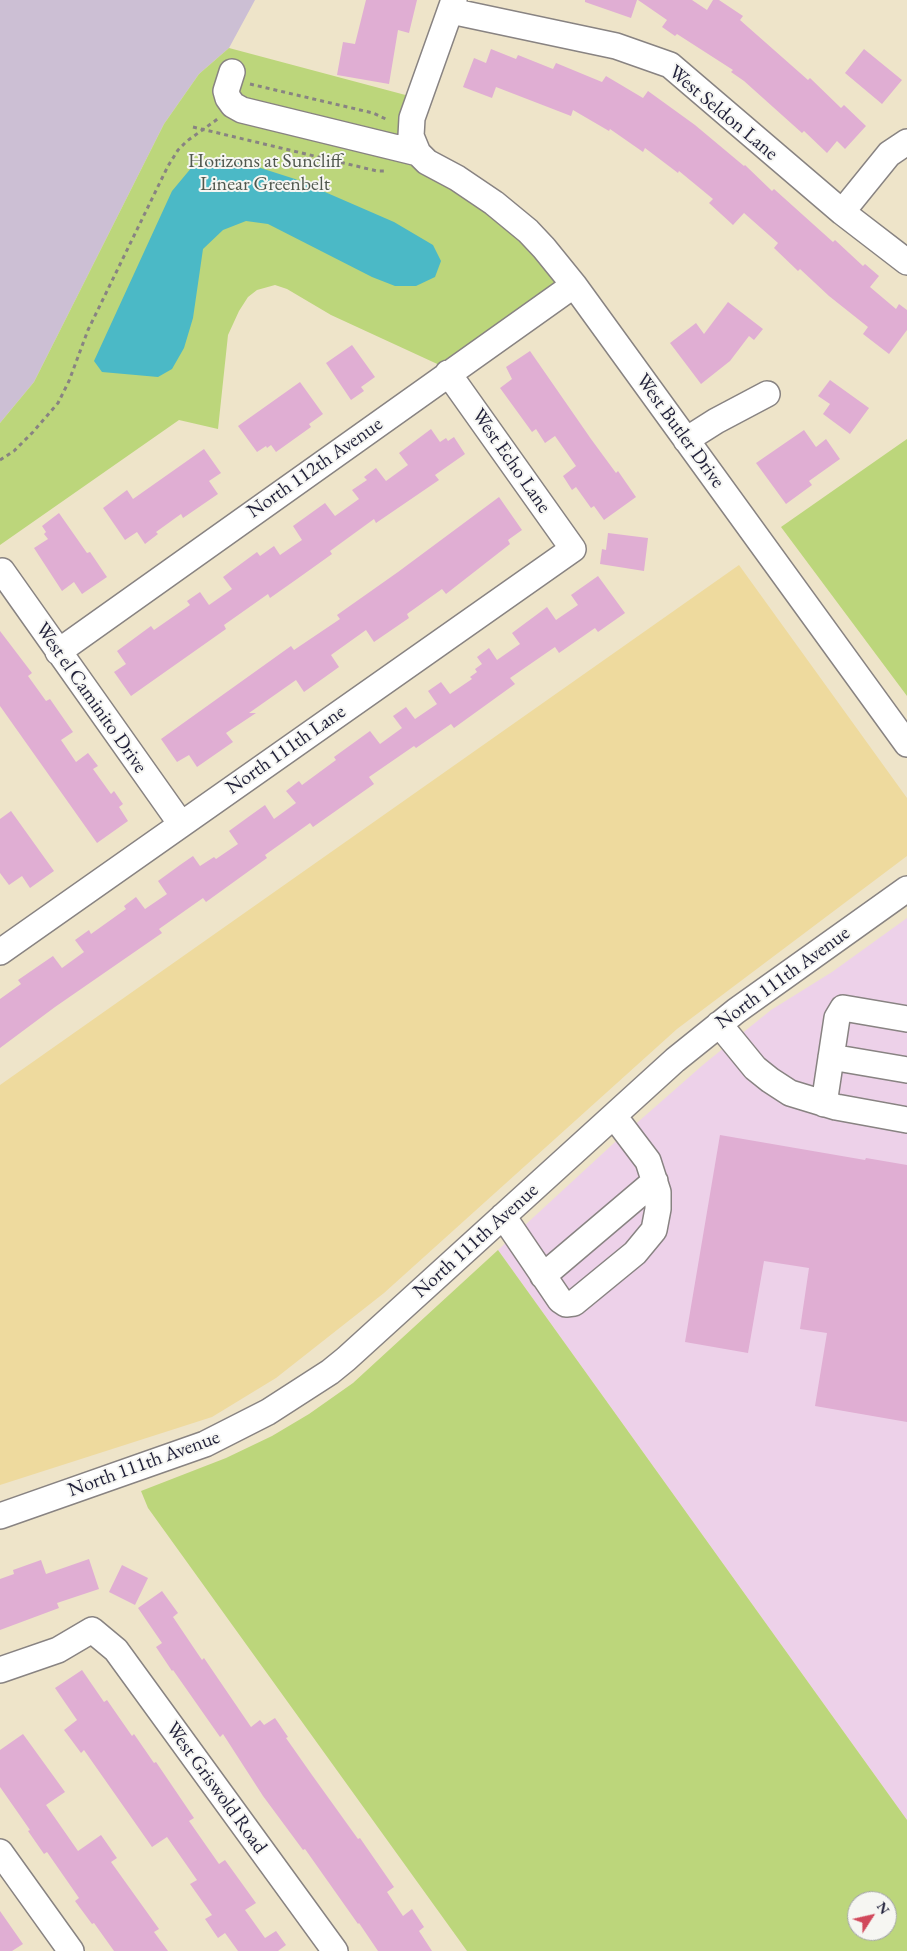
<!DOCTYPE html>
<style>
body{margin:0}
#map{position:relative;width:907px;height:1951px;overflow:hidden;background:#eee4c9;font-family:"EB Garamond",serif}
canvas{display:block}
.north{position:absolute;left:847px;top:1891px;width:50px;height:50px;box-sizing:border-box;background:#f6f6f2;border:1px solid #a1a1a9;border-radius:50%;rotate:55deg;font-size:14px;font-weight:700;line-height:20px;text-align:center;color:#22223b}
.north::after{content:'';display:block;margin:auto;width:18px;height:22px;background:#d1495b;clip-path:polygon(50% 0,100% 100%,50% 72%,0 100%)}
</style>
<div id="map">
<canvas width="907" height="1951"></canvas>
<div class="north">N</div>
</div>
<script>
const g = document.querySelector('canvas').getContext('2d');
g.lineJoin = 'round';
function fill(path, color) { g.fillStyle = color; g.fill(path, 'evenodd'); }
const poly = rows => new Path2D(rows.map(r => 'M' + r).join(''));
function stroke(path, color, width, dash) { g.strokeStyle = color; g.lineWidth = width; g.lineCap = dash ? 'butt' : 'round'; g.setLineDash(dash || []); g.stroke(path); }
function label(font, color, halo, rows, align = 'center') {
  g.font = font + ' "EB Garamond",serif'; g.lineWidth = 4; g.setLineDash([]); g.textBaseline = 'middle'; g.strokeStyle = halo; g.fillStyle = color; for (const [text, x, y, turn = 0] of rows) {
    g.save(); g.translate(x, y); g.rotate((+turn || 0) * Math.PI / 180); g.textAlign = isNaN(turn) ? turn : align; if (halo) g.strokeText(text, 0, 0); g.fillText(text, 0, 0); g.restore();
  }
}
fill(poly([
 [907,918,907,1820,498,1250,614,1143,704,1064,771,1010,832,972]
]), '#edd1e9');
fill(poly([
 [0,0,255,0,229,48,199,74,164,124,34,382,0,423]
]), '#ccbfd4');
fill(poly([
 [229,48,413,97,400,141,507,230,540,260,562,285,446,368,331,315,287,289,275,285,257,290,248,297,239,311,228,335,218,429,179,420,0,545,0,423,34,382,164,124,199,74],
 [907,439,907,696,781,527],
 [498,1250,907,1820,907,1951,467,1951,148,1508,141,1491,226,1458,272,1436,309,1414,353,1383],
 [857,1901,887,1901,887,1931,857,1931]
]), '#bcd67b');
fill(poly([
 [739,565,907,798,907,856,677,1029,384,1293,276,1378,212,1417,0,1485,0,1085]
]), '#eeda9e');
fill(poly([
 [209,161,245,163,295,179,394,222,433,245,441,261,435,277,416,286,395,286,372,277,268,224,246,221,223,230,203,249,193,318,184,348,172,369,158,377,102,372,94,361,172,191,192,167]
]), '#4bb9c6');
fill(poly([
 [366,0,417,0,409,33,398,30,389,84,337,75,343,42,355,44],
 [585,0,637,0,631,18,585,2],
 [638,0,692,0,707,10,713,0,719,0,743,16,740,20,808,80,810,78,841,108,844,105,866,126,845,149,837,141,827,153,804,131,802,133,744,81,731,72,733,70,677,34,675,36,662,27,667,20],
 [491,49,516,59,518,55,553,69,556,63,602,82,606,76,643,98,648,91,695,125,744,166,745,165,772,191,774,189,833,242,835,240,863,266,865,264,879,276,870,287,896,309,899,304,907,310,907,330,889,354,863,334,868,327,829,296,800,269,798,271,774,248,778,243,744,213,733,225,709,203,713,199,679,171,678,173,645,148,643,152,610,129,609,131,573,110,571,116,496,87,492,98,463,87,474,58,486,63],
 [864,49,902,80,882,104,845,73],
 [728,302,763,329,754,340,749,336,730,361,701,384,670,343,696,323,704,334],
 [352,345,375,377,361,387,364,391,351,400,326,363],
 [530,351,591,439,616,473,618,471,636,497,604,520,594,506,591,508,576,487,572,490,563,476,576,466,555,436,545,443,536,429,532,432,500,388,512,379,506,367],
 [830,380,869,408,850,434,823,414,830,404,818,396],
 [300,382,323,414,309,424,311,427,276,452,271,445,267,448,266,446,257,452,238,426],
 [431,429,440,442,446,438,448,441,454,437,465,454,435,475,439,480,376,523,374,519,330,551,332,554,297,579,270,598,268,594,224,625,226,629,131,696,114,672,126,664,117,651,151,626,154,630,190,605,187,601,200,592,209,605,232,589,223,577,257,552,260,556,274,546,280,555,302,540,293,526,325,503,335,516,359,499,352,490,367,480,364,477,376,468,386,481,408,465,399,453],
 [804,430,816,447,826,439,840,459,809,481,812,485,786,504,756,463],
 [204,449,221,473,209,481,218,494,183,518,181,514,156,532,158,534,145,544,137,532,125,540,103,508,127,490,133,499],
 [499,497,522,530,508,540,510,544,446,594,442,589,407,614,409,618,374,642,366,630,331,655,339,667,304,692,296,680,249,713,256,713,226,733,233,742,197,767,189,755,177,762,161,739,291,646,294,650,340,619,337,615,398,572],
 [59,513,87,553,90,552,107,577,82,594,74,582,62,591,34,548,48,539,44,534,46,532,42,526],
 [608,533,648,538,644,571,600,564,602,549,606,550],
 [598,576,625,613,598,632,595,628,559,653,555,647,510,678,515,684,454,728,451,724,416,748,414,746,369,777,374,784,313,827,310,823,265,855,267,858,206,902,203,898,159,929,162,933,55,1007,0,1048,0,999,21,984,18,980,53,956,62,968,84,952,75,940,89,930,91,934,126,909,124,906,136,897,145,909,167,894,158,881,180,865,193,856,200,866,214,857,216,859,238,844,229,831,251,815,265,805,274,819,296,803,286,791,299,781,302,785,336,760,334,757,370,731,380,744,402,728,393,716,406,707,415,719,437,704,428,691,441,682,450,694,472,679,470,677,477,672,475,669,482,664,477,657,489,648,497,660,520,644,512,633,547,607,556,620,578,605,571,595],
 [0,631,32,673,28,676,46,701,50,699,73,732,61,740,76,762,88,753,98,766,93,769,111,794,114,791,123,804,119,807,128,821,97,843,0,706],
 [11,811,54,871,30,888,22,876,9,885,0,873,0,819],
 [720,1135,865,1160,866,1158,907,1165,907,1422,815,1406,827,1333,800,1329,809,1268,764,1261,748,1353,685,1342],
 [89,1559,99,1589,57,1603,59,1608,0,1630,0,1579,14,1574,13,1570,41,1560,46,1574],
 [122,1565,148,1578,135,1605,109,1592],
 [162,1591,178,1613,173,1617,202,1660,204,1658,251,1727,260,1720,264,1725,275,1718,288,1737,286,1738,312,1775,358,1839,360,1838,394,1887,387,1892,403,1916,412,1909,424,1927,419,1931,432,1951,378,1951,359,1923,358,1924,305,1849,303,1850,263,1796,223,1734,220,1737,173,1670,172,1671,156,1647,162,1643,138,1608],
 [82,1670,104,1702,107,1700,132,1736,134,1734,154,1763,156,1762,194,1818,189,1821,219,1864,225,1860,256,1903,245,1910,265,1938,276,1931,286,1945,278,1951,238,1951,225,1933,218,1938,205,1919,212,1915,190,1884,197,1880,167,1837,152,1847,84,1750,81,1753,64,1730,77,1720,55,1688],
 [23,1734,65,1792,46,1805,78,1851,101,1835,117,1858,111,1862,159,1929,154,1932,168,1951,114,1951,94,1923,92,1924,75,1901,79,1898,47,1852,44,1854,28,1831,30,1830,0,1787,0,1750],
 [0,1911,23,1944,12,1951,0,1951]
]), '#e0aed3');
const minor = poly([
 [454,0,412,118,411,136,418,153,427,162,457,178,494,203,528,231,544,248,574,285,907,744],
 [451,11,616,46,670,65,842,212,907,262],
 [232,72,226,91,228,98,233,105,242,110,418,153],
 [842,212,889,154,907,142],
 [686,440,716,421,767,394],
 [0,573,2,571,181,824],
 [58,652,574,285],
 [0,952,573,549,448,373],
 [719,1024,755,1068,770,1080,790,1093,836,1107,907,1120],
 [831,1057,907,1070],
 [824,1104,837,1018,843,1008,907,1019],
 [503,1216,560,1300,566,1304,574,1303,635,1253,654,1230,658,1209,658,1192,648,1161,614,1116],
 [543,1276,655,1181],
 [0,1516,205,1444,268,1412,330,1372,346,1359,675,1060,736,1011,907,889],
 [0,1670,58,1650,92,1630,116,1650,335,1951],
 [0,1852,71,1951]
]);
stroke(minor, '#888382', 28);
stroke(poly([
 [250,84,373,113,388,120],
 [193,127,377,171,386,171],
 [0,460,14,451,33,432,58,403,69,381,88,330,168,166,178,150,187,141,219,118]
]), '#888382', 3, [4, 4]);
stroke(minor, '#fff', 25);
label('20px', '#22223b', '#f6f6f2', [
 ["West Seldon Lane",723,113,40],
 ["West Butler Drive",680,431,54],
 ["West Echo Lane",511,461,55],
 ["North 112th Avenue",315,468,-35],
 ["West el Caminito Drive",91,698,55],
 ["North 111th Lane",286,750,-35],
 ["North 111th Avenue",783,978,-36],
 ["North 111th Avenue",476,1241,-42],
 ["North 111th Avenue",144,1464,-20],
 ["West Griswold Road",216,1788,54]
]);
label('20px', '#50584e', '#f6f6f2', [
 ["Horizons at Suncliff",265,162],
 ["Linear Greenbelt",265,185]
]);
</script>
